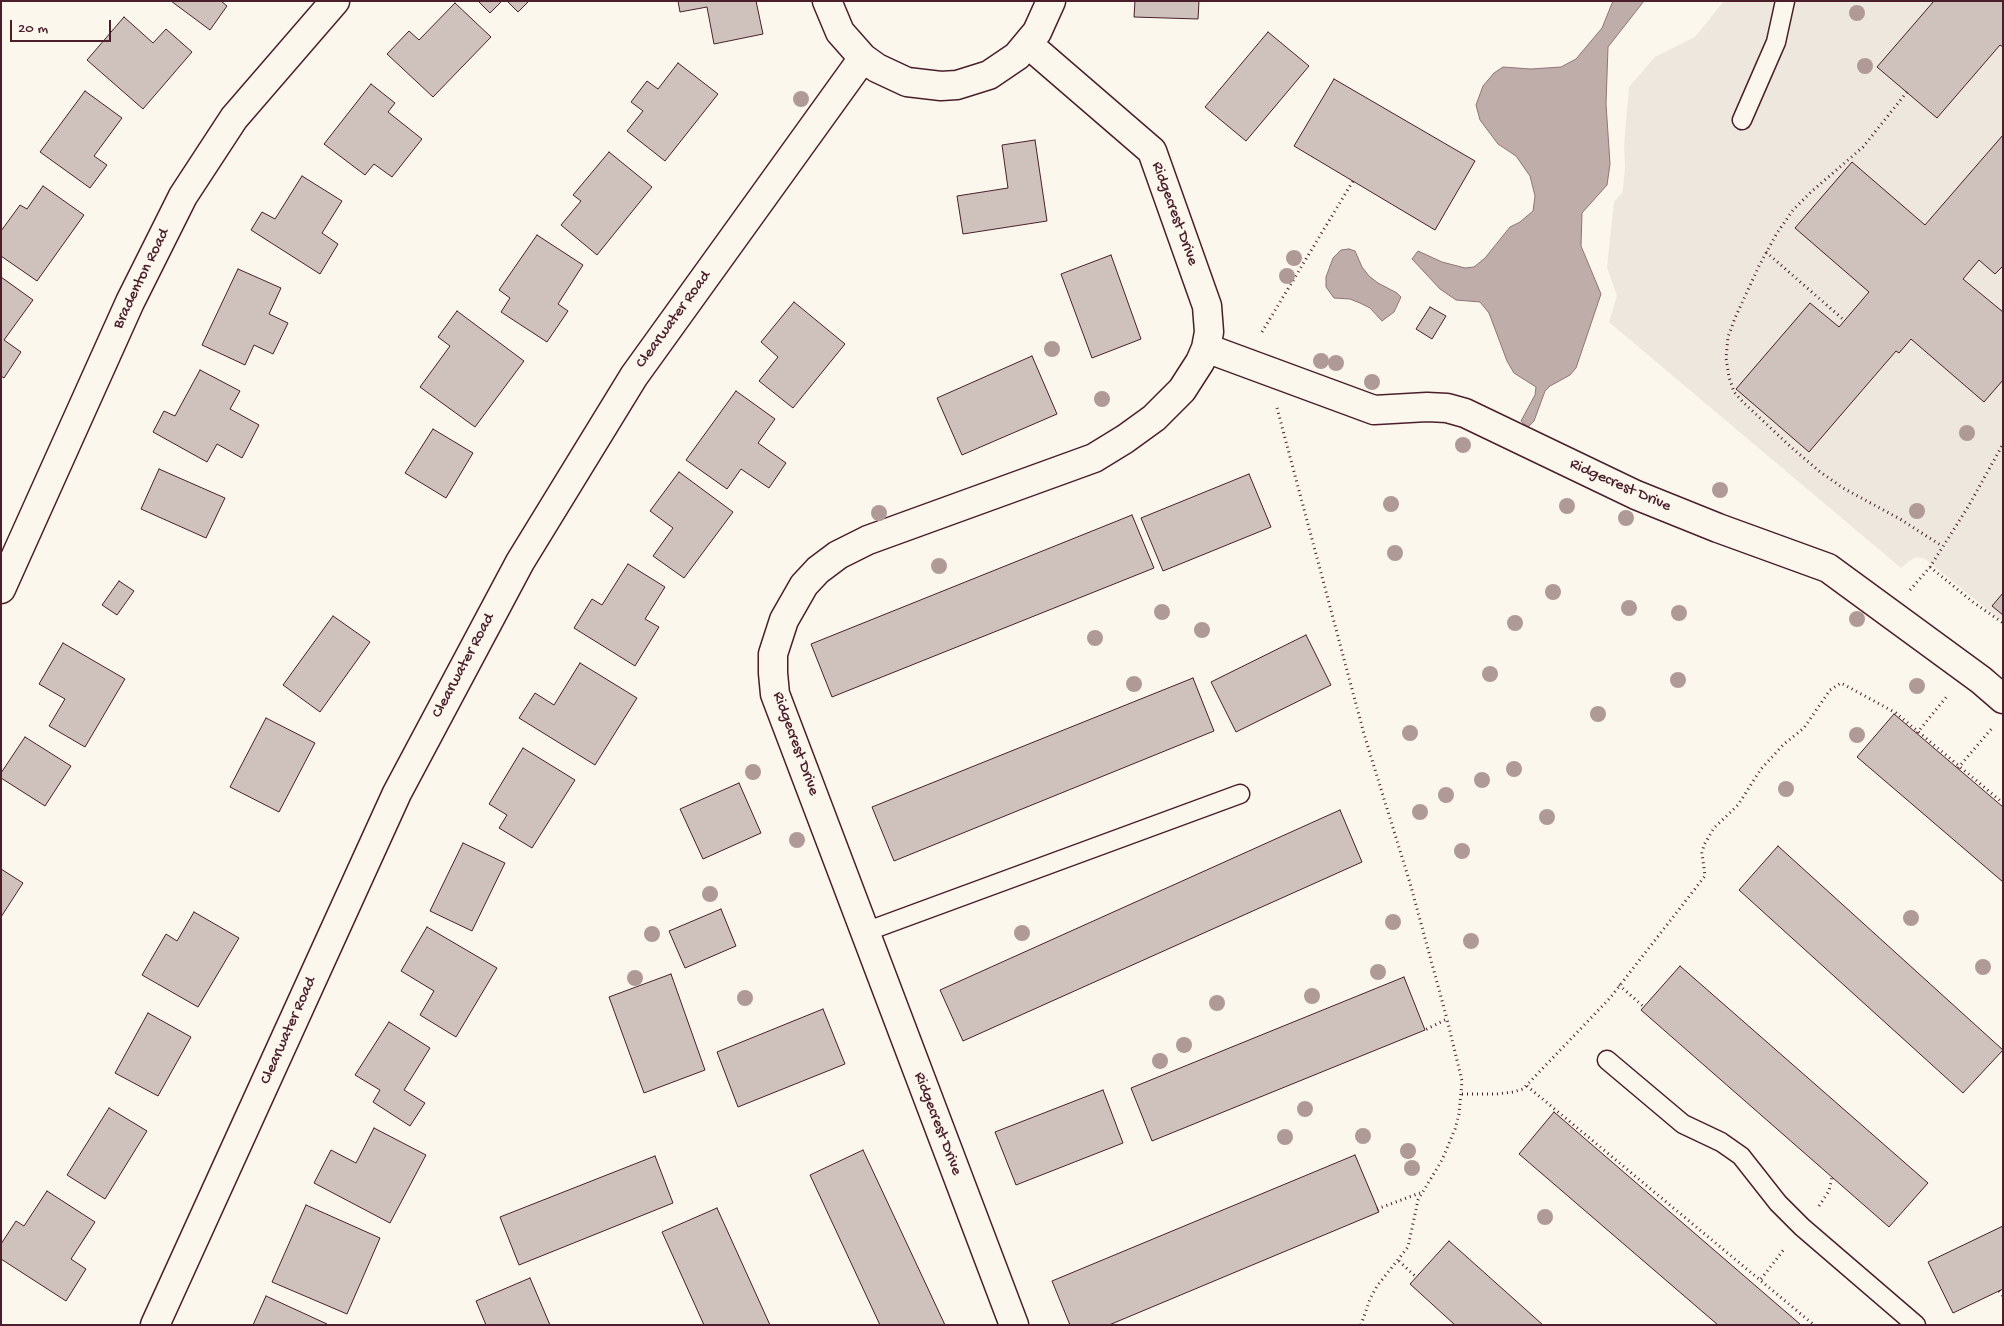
<!DOCTYPE html>
<style>
body{margin:0}
#map{position:relative;width:2004px;height:1326px;overflow:hidden;background:#fbf7ec;font-family:"Gochi Hand",sans-serif}
canvas{display:block}
.frame{position:absolute;inset:0;border:2px solid #4a1f2b;pointer-events:none}
.scale{position:absolute;left:10px;top:20px;width:101px;height:22px;box-sizing:border-box;border:2px solid #4a1f2b;border-top:0;padding-left:6px;font-size:15px;line-height:18px;white-space:nowrap;color:#4a1f2b;-webkit-text-stroke:4px #fbf7ec;paint-order:stroke}
</style>
<div id="map">
<canvas width="2004" height="1326"></canvas>
<div class="frame"></div>
<div class="scale">20 m</div>
</div>
<script>
const g = document.querySelector('canvas').getContext('2d');
g.lineJoin = 'round';
function fill(path, color) { g.fillStyle = color; g.fill(path, 'evenodd'); }
const poly = rows => new Path2D(rows.map(r => 'M' + r).join(''));
function stroke(path, color, width, dash) { g.strokeStyle = color; g.lineWidth = width; g.lineCap = dash ? 'butt' : 'round'; g.setLineDash(dash || []); g.stroke(path); }
function label(font, color, halo, rows, align = 'center') {
  g.font = font + ' "Gochi Hand",sans-serif'; g.lineWidth = 4; g.setLineDash([]); g.textBaseline = 'middle'; g.strokeStyle = halo; g.fillStyle = color; for (const [text, x, y, turn = 0] of rows) {
    g.save(); g.translate(x, y); g.rotate((+turn || 0) * Math.PI / 180); g.textAlign = isNaN(turn) ? turn : align; if (halo) g.strokeText(text, 0, 0); g.fillText(text, 0, 0); g.restore();
  }
}
fill(poly([
 [1724,1,2003,1,2003,622,1925,559,1916,557,1909,561,1901,568,1609,322,1617,296,1607,267,1614,202,1622,193,1623,189,1625,168,1624,145,1629,87,1655,57,1695,37]
]), '#eee7de');
const water = poly([
 [1613,1,1644,1,1608,47,1606,104,1610,164,1607,185,1582,213,1581,246,1601,294,1576,368,1570,375,1550,386,1545,391,1534,421,1528,427,1521,421,1535,395,1536,387,1514,373,1507,361,1489,313,1480,302,1456,300,1440,289,1412,259,1418,251,1442,262,1465,268,1474,267,1485,258,1510,227,1520,222,1533,211,1535,196,1530,176,1516,156,1498,144,1480,120,1476,105,1483,86,1494,73,1503,67,1531,69,1561,67,1576,59,1602,28,1613,1],
 [1349,249,1355,251,1362,267,1369,276,1378,283,1397,293,1401,297,1394,312,1382,321,1370,308,1360,303,1350,299,1334,298,1326,287,1326,277,1333,258,1341,250,1349,249]
]);
fill(water, '#bfadaa');
stroke(water, '#907477', 1);
const building = poly([
 [171,1,221,1,227,6,210,30,171,1],
 [478,1,502,1,490,13,478,1],
 [507,1,529,1,518,12,507,1],
 [678,1,756,1,763,34,714,44,707,7,680,12,678,1],
 [1135,1,1199,1,1198,19,1134,17,1135,1],
 [1934,1,2003,1,2003,47,2000,45,1937,118,1877,67,1934,1],
 [455,3,491,37,433,97,387,54,409,31,419,40,455,3],
 [124,17,153,43,166,29,192,52,143,109,87,60,124,17],
 [1268,32,1309,66,1246,141,1205,107,1268,32],
 [678,63,718,94,665,161,627,131,643,111,631,102,647,81,658,89,678,63],
 [1334,79,1475,161,1435,230,1294,146,1334,79],
 [371,84,395,103,388,112,422,139,392,177,374,164,365,175,324,144,371,84],
 [85,91,122,118,94,156,107,165,90,188,40,152,85,91],
 [2003,135,2003,266,1995,274,1979,260,1963,279,2003,312,2003,380,1984,402,1911,339,1899,353,1896,351,1809,452,1736,389,1810,303,1839,327,1869,292,1795,228,1852,162,1925,225,2003,135],
 [1035,140,1047,221,963,234,957,196,1008,188,1002,145,1035,140],
 [609,152,652,187,597,255,561,225,581,201,573,195,609,152],
 [302,176,342,201,322,233,338,244,320,274,251,230,262,212,275,219,302,176],
 [43,186,84,215,37,281,1,256,1,231,20,205,27,209,43,186],
 [537,235,583,265,558,304,568,311,547,342,501,312,510,298,499,290,537,235],
 [1111,255,1141,339,1092,358,1061,274,1111,255],
 [238,269,281,288,269,314,288,323,273,354,254,345,245,365,202,345,238,269],
 [1,277,33,300,4,340,21,352,4,378,1,376,1,277],
 [794,302,845,344,793,408,759,381,778,357,761,342,794,302],
 [1430,307,1446,316,1432,339,1416,329,1430,307],
 [457,311,524,361,475,427,420,387,450,346,438,337,457,311],
 [1032,356,1057,414,962,455,937,398,1032,356],
 [200,370,240,391,230,409,259,425,242,458,217,444,207,462,153,432,164,411,175,416,200,370],
 [736,391,775,419,758,443,786,463,769,488,741,469,727,489,686,460,736,391],
 [433,429,473,453,446,498,405,473,433,429],
 [159,469,225,498,206,538,141,509,159,469],
 [679,472,733,512,684,578,653,556,673,528,650,511,679,472],
 [1249,474,1271,527,1163,571,1141,518,1249,474],
 [1132,515,1154,568,832,697,811,644,1132,515],
 [628,564,665,587,645,619,659,627,635,666,574,628,592,599,602,605,628,564],
 [119,581,134,591,117,615,102,605,119,581],
 [2003,593,2003,615,1992,606,2003,593],
 [333,616,370,642,320,712,283,685,333,616],
 [1306,635,1331,685,1236,732,1211,682,1306,635],
 [63,643,125,679,85,747,49,726,65,699,39,684,63,643],
 [580,663,637,698,595,765,519,718,535,693,554,705,580,663],
 [1193,678,1214,731,894,861,872,807,1193,678],
 [1894,714,2003,807,2003,882,1857,757,1894,714],
 [266,718,315,743,279,812,230,787,266,718],
 [25,737,71,766,45,806,1,778,1,773,25,737],
 [523,748,575,780,532,848,499,828,507,815,489,804,523,748],
 [739,783,761,833,703,859,680,809,739,783],
 [1340,810,1362,862,963,1041,940,990,1340,810],
 [463,843,505,863,472,931,430,911,463,843],
 [1778,846,2003,1050,1963,1093,1739,890,1778,846],
 [1,869,23,883,1,917,1,869],
 [721,909,736,946,685,968,669,931,721,909],
 [194,912,239,938,198,1007,142,975,166,934,177,941,194,912],
 [427,927,497,968,456,1037,420,1015,434,991,401,971,427,927],
 [1680,966,1928,1183,1889,1227,1641,1010,1680,966],
 [671,974,705,1070,644,1093,609,997,671,974],
 [1404,977,1425,1030,1152,1141,1131,1088,1404,977],
 [823,1009,845,1064,738,1107,717,1052,823,1009],
 [148,1013,191,1037,158,1096,115,1073,148,1013],
 [389,1022,430,1048,404,1090,425,1103,410,1126,373,1102,380,1090,355,1075,389,1022],
 [1103,1090,1123,1143,1016,1185,995,1132,1103,1090],
 [109,1108,147,1131,105,1199,67,1175,109,1108],
 [1554,1112,1801,1325,1718,1325,1519,1154,1554,1112],
 [374,1128,426,1155,390,1223,314,1183,331,1150,356,1163,374,1128],
 [863,1150,945,1325,880,1325,810,1175,863,1150],
 [1355,1155,1379,1212,1109,1325,1070,1325,1052,1281,1355,1155],
 [655,1156,673,1203,519,1265,500,1217,655,1156],
 [47,1191,95,1222,71,1259,86,1269,66,1301,1,1259,1,1244,16,1221,24,1226,47,1191],
 [306,1205,380,1238,347,1314,272,1282,306,1205],
 [717,1208,770,1325,704,1325,662,1232,717,1208],
 [2003,1226,2003,1289,1953,1313,1928,1262,2003,1226],
 [1449,1241,1543,1325,1455,1325,1410,1284,1449,1241],
 [530,1278,550,1325,486,1325,476,1301,530,1278],
 [266,1296,327,1324,327,1325,253,1325,266,1296]
]);
fill(building, '#cfc2bc');
stroke(building, '#4a1f2b', 1);
const lane = poly([
 [1742,120,1776,42,1785,1],
 [865,932,1240,794],
 [1607,1060,1683,1124,1721,1142,1741,1156,1778,1203,1802,1227,1916,1325]
]);
const street = poly([
 [827,1,840,32,863,58,877,68,907,82,941,86,957,85,989,75,1017,56,1037,32,1051,1],
 [1206,348,1374,410,1427,407,1447,408,1465,413,1636,495,1718,528,1828,568,1981,680,2003,699],
 [1,589,130,302,183,196,234,118,335,1],
 [155,1325,397,793,520,562,634,376,863,58],
 [1014,1325,775,694,773,673,773,654,784,620,804,585,818,570,838,555,868,540,1094,458,1125,439,1154,418,1182,390,1200,362,1206,348,1209,332,1207,306,1152,151,1028,44]
]);
stroke(lane, '#4a1f2b', 21);
stroke(street, '#4a1f2b', 31);
stroke(poly([
 [1907,92,1863,147,1811,192,1793,210,1777,233,1759,266,1735,318,1728,337,1726,358,1729,377,1734,392,1744,403,1792,448,1819,471,1843,488,1900,519,1942,546],
 [1766,252,1845,321],
 [1262,332,1353,181],
 [1277,408,1364,734,1410,883,1447,1019],
 [1930,567,1973,602,2003,623],
 [1910,590,1930,567,1968,507,2003,444],
 [1917,733,1948,695],
 [1958,768,1993,727],
 [1619,985,1644,1007],
 [1527,1086,1814,1325],
 [1462,1094,1497,1094,1513,1092,1523,1089,1610,998,1705,876,1702,853,1704,845,1714,828,1738,805,1761,769,1784,744,1804,728,1830,690,1841,683,1896,713,2003,803],
 [1819,1206,1829,1191,1832,1177],
 [1377,1209,1420,1193],
 [1399,1261,1416,1277],
 [1761,1279,1785,1248],
 [1999,1291,2003,1296],
 [1361,1325,1370,1299,1377,1286,1408,1247,1418,1200,1442,1160,1455,1129,1459,1114,1462,1081,1447,1019,1425,1030]
]), '#4a1f2b', 3, [1, 4]);
stroke(lane, '#fbf7ec', 18);
stroke(street, '#fbf7ec', 28);
g.fillStyle = '#af9a98';
for (const [x, y] of [
 [1857,13],
 [1865,66],
 [801,99],
 [1294,258],
 [1287,276],
 [1052,349],
 [1321,361],
 [1336,363],
 [1372,382],
 [1102,399],
 [1967,433],
 [1463,445],
 [1720,490],
 [1391,504],
 [1567,506],
 [1917,511],
 [879,513],
 [1626,518],
 [1395,553],
 [939,566],
 [1553,592],
 [1629,608],
 [1162,612],
 [1679,613],
 [1857,619],
 [1515,623],
 [1202,630],
 [1095,638],
 [1490,674],
 [1678,680],
 [1134,684],
 [1917,686],
 [1598,714],
 [1410,733],
 [1857,735],
 [1514,769],
 [753,772],
 [1482,780],
 [1786,789],
 [1446,795],
 [1420,812],
 [1547,817],
 [797,840],
 [1462,851],
 [710,894],
 [1911,918],
 [1393,922],
 [1022,933],
 [652,934],
 [1471,941],
 [1983,967],
 [1378,972],
 [635,978],
 [1312,996],
 [745,998],
 [1217,1003],
 [1184,1045],
 [1160,1061],
 [1305,1109],
 [1363,1136],
 [1285,1137],
 [1408,1151],
 [1412,1168],
 [1545,1217]
]) { g.beginPath(); g.arc(x, y, 8, 0, 2 * Math.PI); g.fill(); }
label('16px', '#4a1f2b', '#fbf7ec', [
 ["Ridgecrest Drive",1174,214,70],
 ["Bradenton Road",142,279,-64],
 ["Clearwater Road",674,320,-54],
 ["Ridgecrest Drive",1620,486,24],
 ["Clearwater Road",464,666,-62],
 ["Ridgecrest Drive",795,744,70],
 ["Clearwater Road",289,1031,-66],
 ["Ridgecrest Drive",937,1124,69]
]);
</script>
